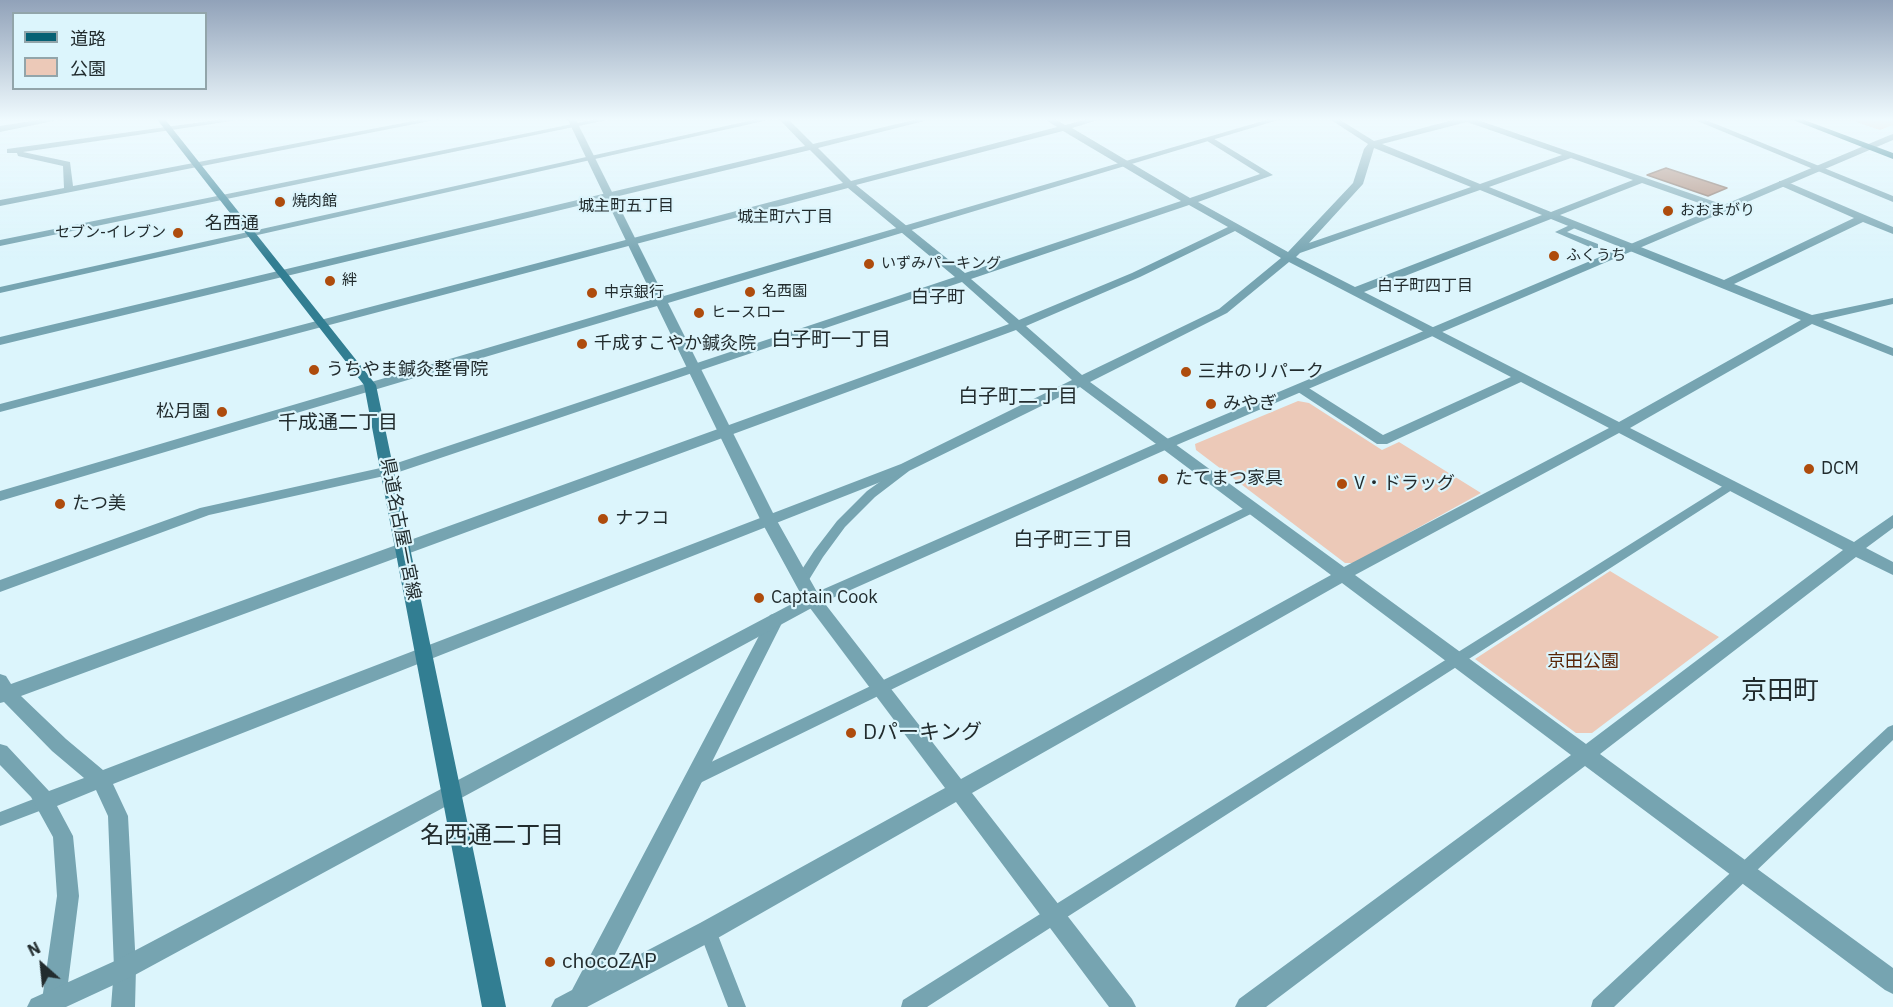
<!DOCTYPE html>
<meta charset="utf-8">
<style>
body{margin:0}
#map{position:relative;width:1893px;height:1007px;overflow:hidden;background:#dcf5fc;font-family:"IBM Plex Sans","Noto Sans JP",sans-serif}
canvas{display:block}
.legend{position:absolute;left:12px;top:12px;width:195px;height:78px;box-sizing:border-box;background:#dcf5fc;border:2px solid #92a5aa;margin:0;padding:8px 10px;list-style:none;font-size:18px;color:#222c2e}
.legend li{display:flex;align-items:center;gap:12px;height:30px}
.legend b{width:30px;border:2px solid #92a5aa}
.north{position:absolute;left:12px;top:935px;width:60px;height:60px;-webkit-text-stroke:4px #dcf5fc;paint-order:stroke;rotate:333deg;font-size:16px;font-weight:700;line-height:24px;text-align:center;color:#222c2e}
.north::after{content:'';display:block;margin:auto;width:21px;height:27px;background:#222c2e;clip-path:polygon(50% 0,100% 100%,50% 72%,0 100%)}
</style>
<div id="map">
<canvas width="1893" height="1007"></canvas>
<ul class="legend">
<li><b style="height:8px;background:#076174"></b>道路</li>
<li><b style="height:16px;background:#ecc9b8"></b>公園</li>
</ul>
<div class="north">N</div>
</div>
<script>
const g = document.querySelector('canvas').getContext('2d');
g.lineJoin = 'round';
function fill(path, color) { g.fillStyle = color; g.fill(path, 'evenodd'); }
const poly = rows => new Path2D(rows.map(r => 'M' + r).join(''));
function stroke(path, color, width, dash) { g.strokeStyle = color; g.lineWidth = width; g.lineCap = dash ? 'butt' : 'round'; g.setLineDash(dash || []); g.stroke(path); }
function label(font, color, halo, rows, align = 'center') {
  g.font = font + ' "IBM Plex Sans","Noto Sans JP",sans-serif'; g.lineWidth = 4.5; g.setLineDash([]); g.textBaseline = 'middle'; g.strokeStyle = halo; g.fillStyle = color; for (const [text, x, y, turn = 0] of rows) {
    g.save(); g.translate(x, y); g.rotate((+turn || 0) * Math.PI / 180); g.textAlign = isNaN(turn) ? turn : align; if (halo) g.strokeText(text, 0, 0); g.fillText(text, 0, 0); g.restore();
  }
}
fill(poly([
 [1845,118,1893,118,1893,125,1880,130],
 [1298,401,1309,403,1382,450,1399,442,1481,493,1354,563,1345,563,1196,450,1195,444],
 [1610,571,1719,637,1592,733,1576,733,1475,659]
]), '#ecc9b8');
const water = poly([
 [1666,168,1727,188,1708,196,1647,175,1666,168]
]);
fill(water, '#ae8673');
stroke(water, '#846b5e', 1.5);
fill(poly([
 [1572,224,1579,226,1567,232,1598,244,1598,248,1592,248,1555,232,1572,224],
 [905,464,911,468,909,471,875,497,845,527,823,557,807,583,797,583,795,580,814,551,837,521,867,491,905,464],
 [1731,481,1735,482,1737,485,1735,488,927,1007,901,1007,903,1000,1731,481],
 [1253,504,1257,505,1259,508,1257,511,700,783,694,785,688,783,686,778,688,773,1253,504],
 [1893,725,1893,740,1614,1007,1591,1007,1593,1000,1888,727,1893,725],
 [44,795,50,797,52,802,50,807,0,826,0,812,44,795],
 [708,922,714,925,746,1007,728,1007,699,931,702,925,708,922]
]), '#76a4b1');
fill(poly([
 [50,118,68,118,0,132,0,126,50,118],
 [231,118,252,118,23,152,70,162,73,186,429,118,445,118,0,206,0,200,64,188,63,166,18,156,17,153,7,153,7,149,231,118],
 [602,118,617,118,0,246,0,240,602,118],
 [762,118,777,118,0,293,0,287,762,118],
 [778,118,787,118,813,144,922,118,936,118,818,148,851,181,1057,127,1043,118,1053,118,1065,125,1092,118,1105,118,1072,128,1190,198,1260,174,1204,139,1211,137,1273,175,1198,202,1288,252,1353,183,1364,149,1368,144,1328,118,1337,118,1374,141,1460,118,1472,118,1727,206,1727,210,1719,210,1642,183,1560,215,1724,280,1854,218,1779,185,1779,181,1785,181,1893,227,1893,234,1863,222,1734,284,1812,315,1893,298,1893,304,1823,320,1893,348,1893,356,1812,324,1630,428,1854,542,1893,515,1893,528,1866,548,1893,562,1893,575,1856,557,1600,754,1893,968,1893,994,1885,990,1585,766,1266,1007,1235,1007,1239,999,1571,755,1342,583,972,793,1132,999,1136,1007,1109,1007,956,802,716,939,587,1007,551,1007,555,999,572,990,770,615,776,613,782,615,784,619,606,972,700,923,945,788,807,604,805,600,807,596,819,596,961,779,1331,575,1080,387,911,470,113,784,128,816,136,968,135,1007,111,1007,114,968,108,816,96,790,57,806,73,836,79,896,65,1007,41,1007,57,896,53,837,31,797,0,765,0,744,7,746,49,791,84,778,52,751,4,702,0,703,0,674,6,676,11,684,1009,324,962,282,393,474,209,515,0,592,0,580,200,508,385,467,955,277,848,188,0,412,0,404,843,183,810,150,0,345,0,337,805,146,778,118],
 [1467,122,1562,155,1480,184,1382,144,1467,122],
 [1063,131,1181,201,965,273,856,185,1063,131],
 [1374,148,1471,187,1309,243,1363,184,1374,148],
 [1571,158,1633,180,1551,212,1489,187,1571,158],
 [1480,190,1542,215,1355,287,1296,257,1300,253,1480,190],
 [1189,205,1228,227,1132,273,1019,320,971,279,1189,205],
 [1551,219,1719,287,1801,320,1619,422,1364,292,1551,219],
 [1235,231,1281,258,1219,309,1082,375,1026,326,1140,277,1235,231],
 [1289,262,1511,377,1383,435,1304,385,1299,384,1292,388,1377,444,1387,444,1521,382,1609,428,1344,567,1090,382,1227,313,1289,262],
 [1016,330,1072,380,901,464,103,770,66,739,21,696,1016,330],
 [1619,433,1843,550,1586,744,1355,575,1619,433],
 [1690,118,1701,118,1893,196,1893,202,1690,118]
]), '#76a4b1');
fill(poly([
 [567,118,575,118,664,296,1273,118,1285,118,668,303,776,519,817,592,1162,441,1890,135,1893,134,1893,140,1172,447,819,604,133,976,66,1007,27,1007,31,999,117,960,803,598,760,519,657,306,0,501,0,491,654,299,567,118]
]), '#76a4b1');
fill(poly([
 [156,118,164,118,376,385,506,1007,482,1007,364,385,156,118]
]), '#327e92');
fill(poly([
 [1788,118,1799,118,1893,153,1893,159,1788,118]
]), '#076174');
const sky = g.createLinearGradient(0, 0, 0, 259);
sky.addColorStop(0, '#91a2b9');
sky.addColorStop(0.46, '#effafe');
sky.addColorStop(1, '#effafe00');
g.fillStyle = sky;
g.fillRect(0, 0, 1893, 259);
for (const [x, y, r, color] of [
 [280,202,6,"#ae4c0d"],
 [1668,211,6,"#ae4c0d"],
 [178,233,6,"#ae4c0d"],
 [1554,256,6,"#ae4c0d"],
 [869,264,6,"#ae4c0d"],
 [330,281,6,"#ae4c0d"],
 [750,292,6,"#ae4c0d"],
 [592,293,6,"#ae4c0d"],
 [699,313,6,"#ae4c0d"],
 [582,344,6,"#ae4c0d"],
 [314,370,6,"#ae4c0d"],
 [1186,372,6,"#ae4c0d"],
 [1211,404,6,"#ae4c0d"],
 [222,412,6,"#ae4c0d"],
 [1809,469,6,"#ae4c0d"],
 [1163,479,6,"#ae4c0d"],
 [1342,484,6,"#ae4c0d"],
 [60,504,6,"#ae4c0d"],
 [603,519,6,"#ae4c0d"],
 [759,598,6,"#ae4c0d"],
 [851,733,6,"#ae4c0d"],
 [550,962,6,"#ae4c0d"]
]) { const dot = new Path2D(); dot.arc(x, y, r, 0, 2 * Math.PI); g.fillStyle = color; g.fill(dot); stroke(dot, '#dcf5fc', 2); }
label('15px', '#222c2e', '#dcf5fc', [
 ["焼肉館",292,202],
 ["おおまがり",1680,211],
 ["セブン-イレブン",166,233,"right"],
 ["ふくうち",1566,256],
 ["いずみパーキング",881,264],
 ["絆",342,281],
 ["名西園",762,292],
 ["中京銀行",604,293],
 ["ヒースロー",711,313]
], 'left');
label('16px', '#222c2e', '#dcf5fc', [
 ["城主町五丁目",626,206],
 ["城主町六丁目",785,217],
 ["白子町四丁目",1425,286]
]);
label('18px', '#222c2e', '#dcf5fc', [
 ["名西通",232,224],
 ["白子町",938,298]
]);
label('18px', '#222c2e', '#dcf5fc', [
 ["千成すこやか鍼灸院",594,344],
 ["うちやま鍼灸整骨院",326,370],
 ["三井のリパーク",1198,372],
 ["みやぎ",1223,404],
 ["松月園",210,412,"right"],
 ["DCM",1821,469],
 ["たてまつ家具",1175,479],
 ["V・ドラッグ",1354,484],
 ["たつ美",72,504],
 ["ナフコ",615,519],
 ["Captain Cook",771,598]
], 'left');
label('18px', '#222c2e', '#dcf5fc', [
 ["県道名古屋一宮線",400,529,79]
]);
label('18px', '#5a2607', '#dcf5fc', [
 ["京田公園",1583,662]
]);
label('20px', '#222c2e', '#dcf5fc', [
 ["白子町一丁目",831,340],
 ["白子町二丁目",1018,397],
 ["千成通二丁目",338,423],
 ["白子町三丁目",1073,540]
]);
label('21px', '#222c2e', '#dcf5fc', [
 ["Dパーキング",863,733],
 ["chocoZAP",562,962]
], 'left');
label('24px', '#222c2e', '#dcf5fc', [
 ["名西通二丁目",492,836]
]);
label('26px', '#222c2e', '#dcf5fc', [
 ["京田町",1780,691]
]);
</script>
